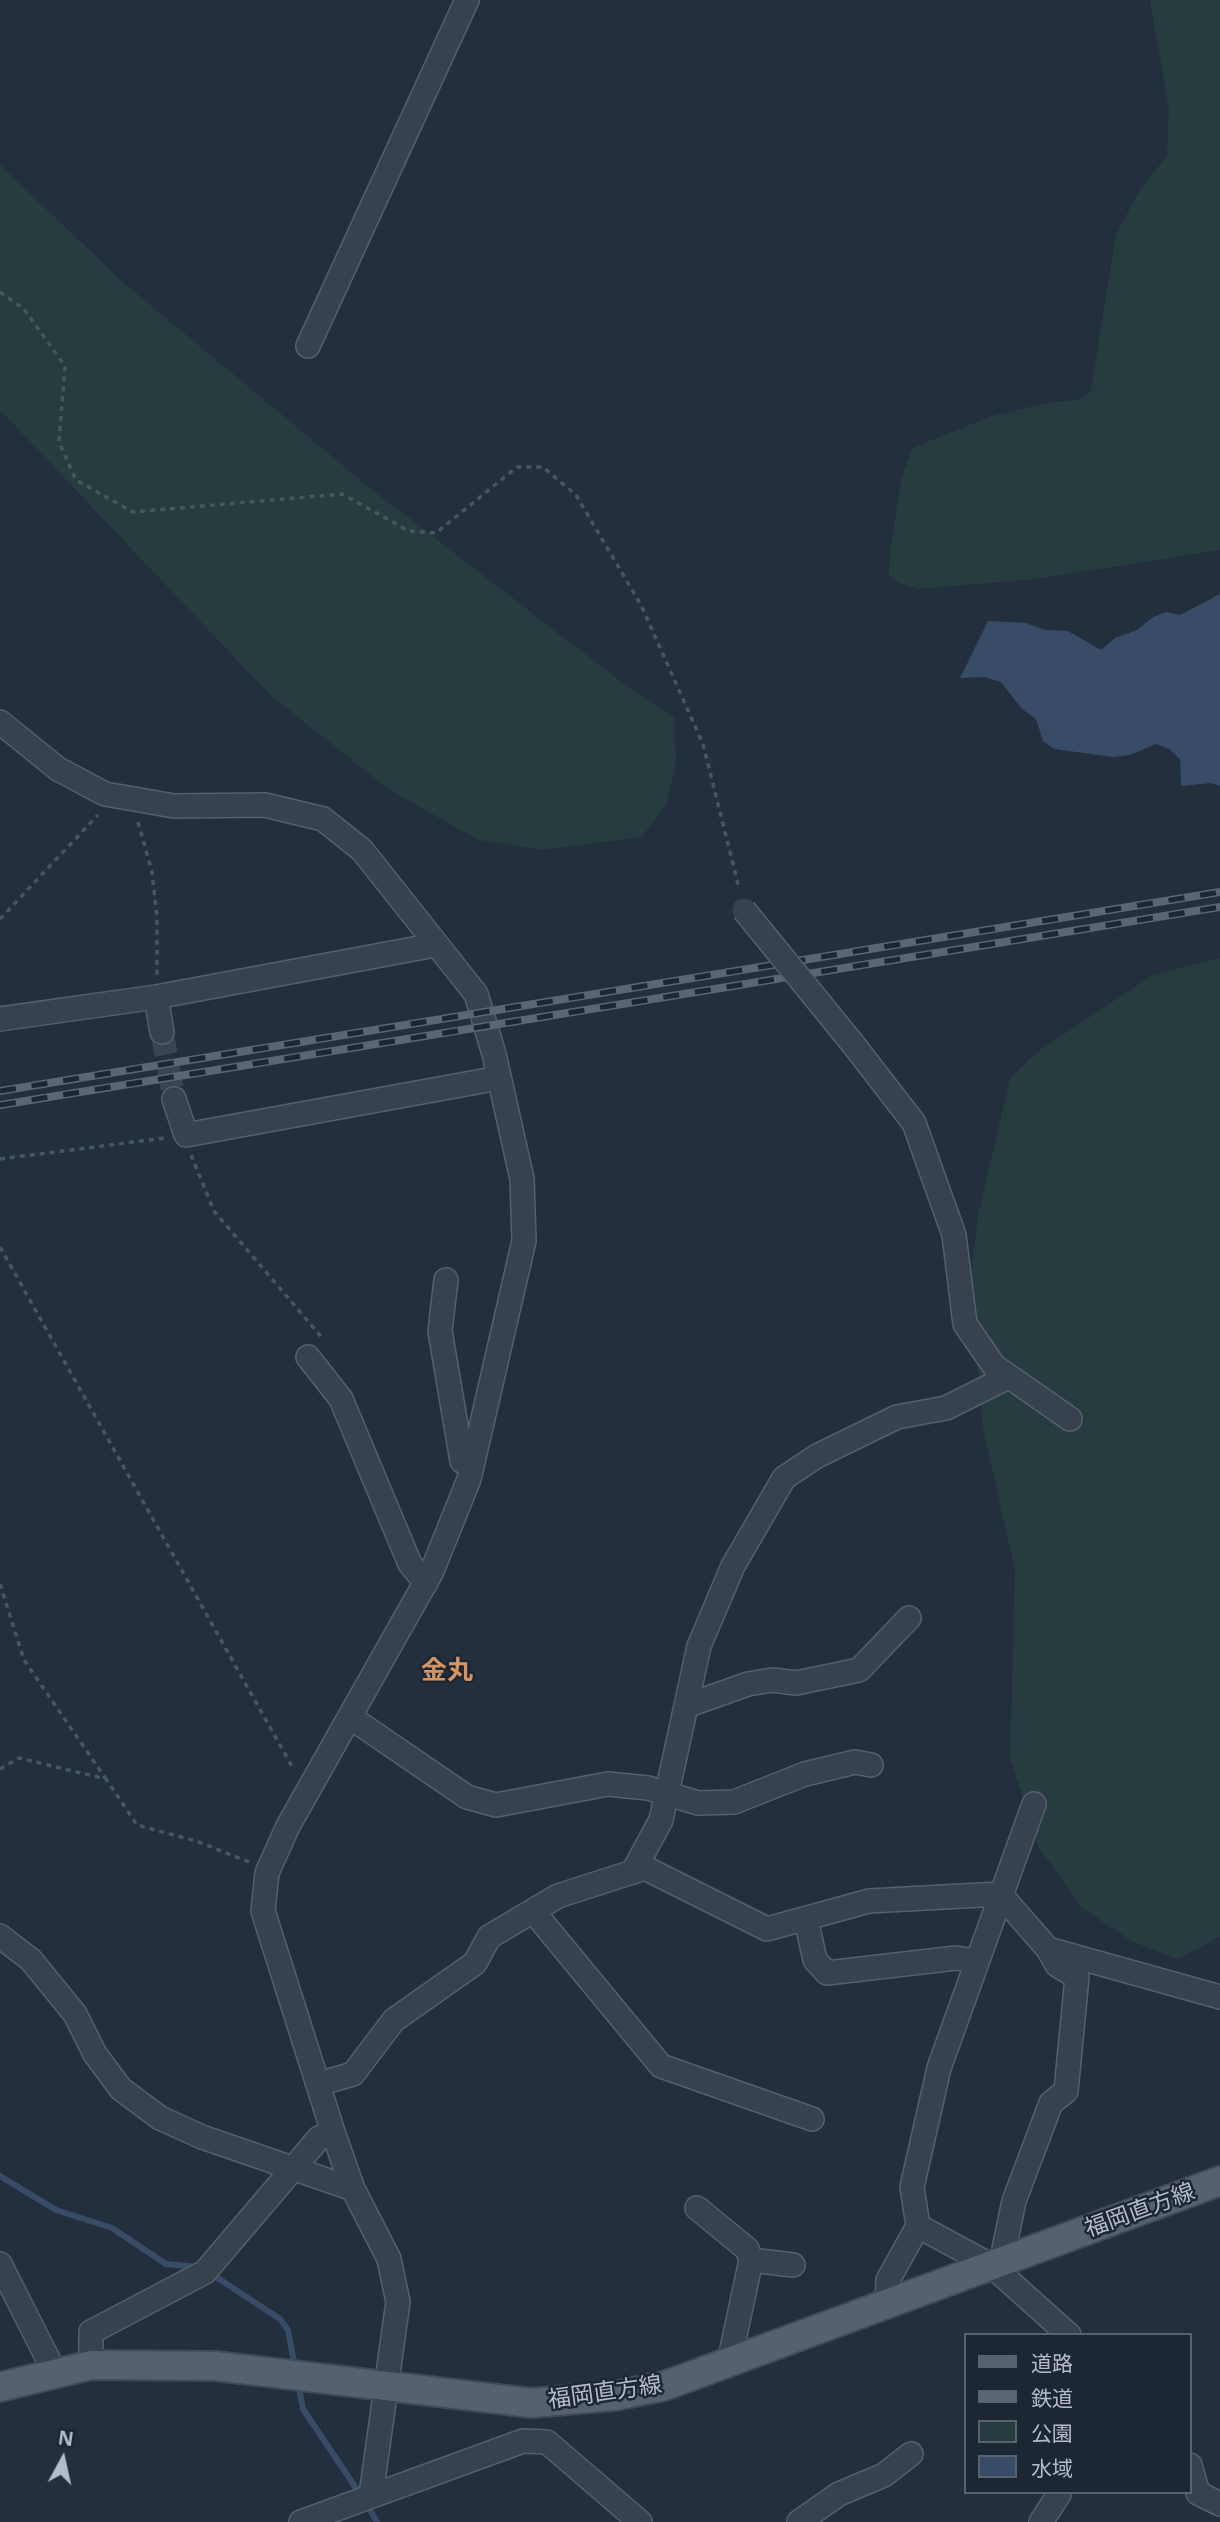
<!DOCTYPE html>
<meta charset="utf-8">
<style>
body{margin:0}
#map{position:relative;width:1220px;height:2522px;overflow:hidden;background:#242f3e;font-family:"Open Sans","Noto Sans JP",sans-serif}
canvas{display:block}
.legend{position:absolute;left:964px;top:2333px;width:228px;height:161px;box-sizing:border-box;background:#1d2633;border:2px solid #59626f;margin:0;padding:9px 12px;list-style:none;font-size:21px;color:#b4bcc9}
.legend li{display:flex;align-items:center;gap:14px;height:35px}
.legend b{width:35px;border:2px solid #59626f}
.north{position:absolute;left:28px;top:2424px;width:70px;height:70px;-webkit-text-stroke:5px #1d2633;paint-order:stroke;rotate:8deg;font-size:19px;font-weight:700;line-height:28px;text-align:center;color:#b4bcc9}
.north::after{content:'';display:block;margin:auto;width:24px;height:32px;background:#b4bcc9;clip-path:polygon(50% 0,100% 100%,50% 72%,0 100%)}
</style>
<div id="map">
<canvas width="1220" height="2522"></canvas>
<ul class="legend">
<li><b style="height:9px;background:#56606e"></b>道路</li>
<li><b style="height:9px;background:#5a6575"></b>鉄道</li>
<li><b style="height:19px;background:#263c3f"></b>公園</li>
<li><b style="height:19px;background:#394c67"></b>水域</li>
</ul>
<div class="north">N</div>
</div>
<script>
const g = document.querySelector('canvas').getContext('2d');
g.lineJoin = 'round';
function fill(path, color) { g.fillStyle = color; g.fill(path, 'evenodd'); }
const poly = rows => new Path2D(rows.map(r => 'M' + r).join(''));
function stroke(path, color, width, dash) { g.strokeStyle = color; g.lineWidth = width; g.lineCap = dash ? 'butt' : 'round'; g.setLineDash(dash || []); g.stroke(path); }
function label(font, color, halo, rows, align = 'center') {
  g.font = font + ' "Open Sans","Noto Sans JP",sans-serif'; g.lineWidth = 5; g.setLineDash([]); g.textBaseline = 'middle'; g.strokeStyle = halo; g.fillStyle = color; for (const [text, x, y, turn = 0] of rows) {
    g.save(); g.translate(x, y); g.rotate((+turn || 0) * Math.PI / 180); g.textAlign = isNaN(turn) ? turn : align; if (halo) g.strokeText(text, 0, 0); g.fillText(text, 0, 0); g.restore();
  }
}
fill(poly([
 [1150,0,1220,0,1220,550,1036,579,918,589,899,583,889,576,890,553,901,480,912,448,992,416,1042,404,1082,399,1091,390,1116,235,1139,191,1167,156,1169,109],
 [0,165,125,284,365,484,624,684,674,718,676,763,667,803,642,837,541,850,479,840,391,791,271,696,0,410],
 [1220,958,1220,1937,1177,1959,1131,1941,1082,1908,1038,1846,1010,1757,1015,1570,983,1428,970,1284,978,1216,1010,1079,1037,1052,1153,975]
]), '#263c3f');
fill(poly([
 [1220,594,1220,786,1211,783,1181,786,1180,759,1169,749,1156,744,1130,755,1113,757,1054,749,1043,741,1036,719,1022,709,1001,682,984,677,960,678,988,621,1026,623,1045,630,1068,631,1101,650,1115,638,1137,630,1153,617,1166,612,1180,615]
]), '#394c67');
stroke(poly([
 [0,2176,56,2210,112,2228,166,2264,198,2267],
 [210,2273,280,2319,288,2330,295,2368],
 [298,2383,303,2409,360,2494],
 [366,2503,377,2522]
]), '#394c67', 6);
stroke(poly([
 [162,1032,174,1099]
]), '#3a4453', 23, [23, 11]);
const minor = poly([
 [308,346,467,0],
 [0,722,58,769,105,794,174,806,265,805,323,819,362,850,476,994,494,1054,522,1179,524,1241,469,1479,432,1571,288,1826,267,1873,263,1911,333,2132,353,2189,389,2259,398,2302,371,2495],
 [156,997,162,1032],
 [0,1019,156,997,435,945],
 [853,1044,914,1123,954,1235,965,1324,994,1366,1070,1419],
 [174,1099,186,1135,499,1078],
 [446,1280,440,1331,462,1461,472,1467],
 [308,1357,341,1399,410,1564,426,1583],
 [686,1706,699,1646,733,1566,784,1478,817,1456,897,1417,946,1408,1008,1377],
 [350,1717,467,1797,496,1805,608,1784,648,1788,698,1803,734,1802,805,1774,855,1762,871,1765],
 [633,1872,661,1820,686,1706,748,1684,772,1680,796,1683,859,1670,909,1618],
 [533,1911,661,2066,812,2119],
 [806,1919,815,1960,827,1973,956,1958,975,1961],
 [0,1936,31,1960,75,2014,95,2054,121,2089,160,2118,202,2137,353,2189],
 [318,2084,353,2074,394,2020,475,1963,489,1937,558,1896,645,1868,767,1929,869,1901,1000,1894,1048,1949,1220,1997],
 [697,2208,747,2249,751,2260,729,2363],
 [918,2226,992,2266,1069,2335],
 [751,2260,793,2265],
 [1008,2260,1004,2249,1014,2201,1051,2103,1066,2091,1077,1977,1057,1965,1048,1949],
 [0,2264,54,2371],
 [887,2305,888,2280,918,2226,912,2187,939,2068,1034,1804],
 [91,2365,91,2332,205,2272,319,2138,333,2132],
 [1190,2465,1198,2493,1220,2504],
 [301,2522,523,2441,547,2442,640,2522],
 [799,2522,839,2494,884,2475,911,2454],
 [1041,2522,1059,2494]
]);
const major = poly([
 [0,2387,91,2365,215,2366,532,2403,614,2396,664,2386,1220,2181]
]);
stroke(minor, '#565f6c', 26);
stroke(major, '#414a57', 32);
stroke(poly([
 [0,292,24,309,65,366,59,442,76,480,133,512,342,494,409,531,436,533,517,467,543,467,576,495,641,605,703,744,739,888],
 [138,822,152,872,157,917,157,977],
 [0,919,98,815],
 [191,1155,214,1211,324,1340],
 [0,1159,165,1138],
 [0,1247,294,1770],
 [0,1584,24,1660,106,1779],
 [0,1769,19,1758,106,1779,137,1825,196,1841,249,1862]
]), '#44595c', 3.5, [5, 5]);
stroke(minor, '#38414e', 23);
stroke(major, '#56606e', 28);
const rail = poly([
 [0,1091,1220,892],
 [0,1105,1220,907]
]);
stroke(rail, '#5a6575', 8);
stroke(rail, '#1d2633', 5, [16]);
const minorBridge = poly([
 [744,910,853,1044]
]);
stroke(minorBridge, '#565f6c', 26, []);
stroke(minorBridge, '#38414e', 23);
label('23px', '#b4bcc9', '#1d2633', [
 ["福岡直方線",1140,2211,-20],
 ["福岡直方線",605,2393,-8]
]);
label('bold 26px', '#d59563', '#1d2633', [
 ["金丸",447,1672]
]);
</script>
